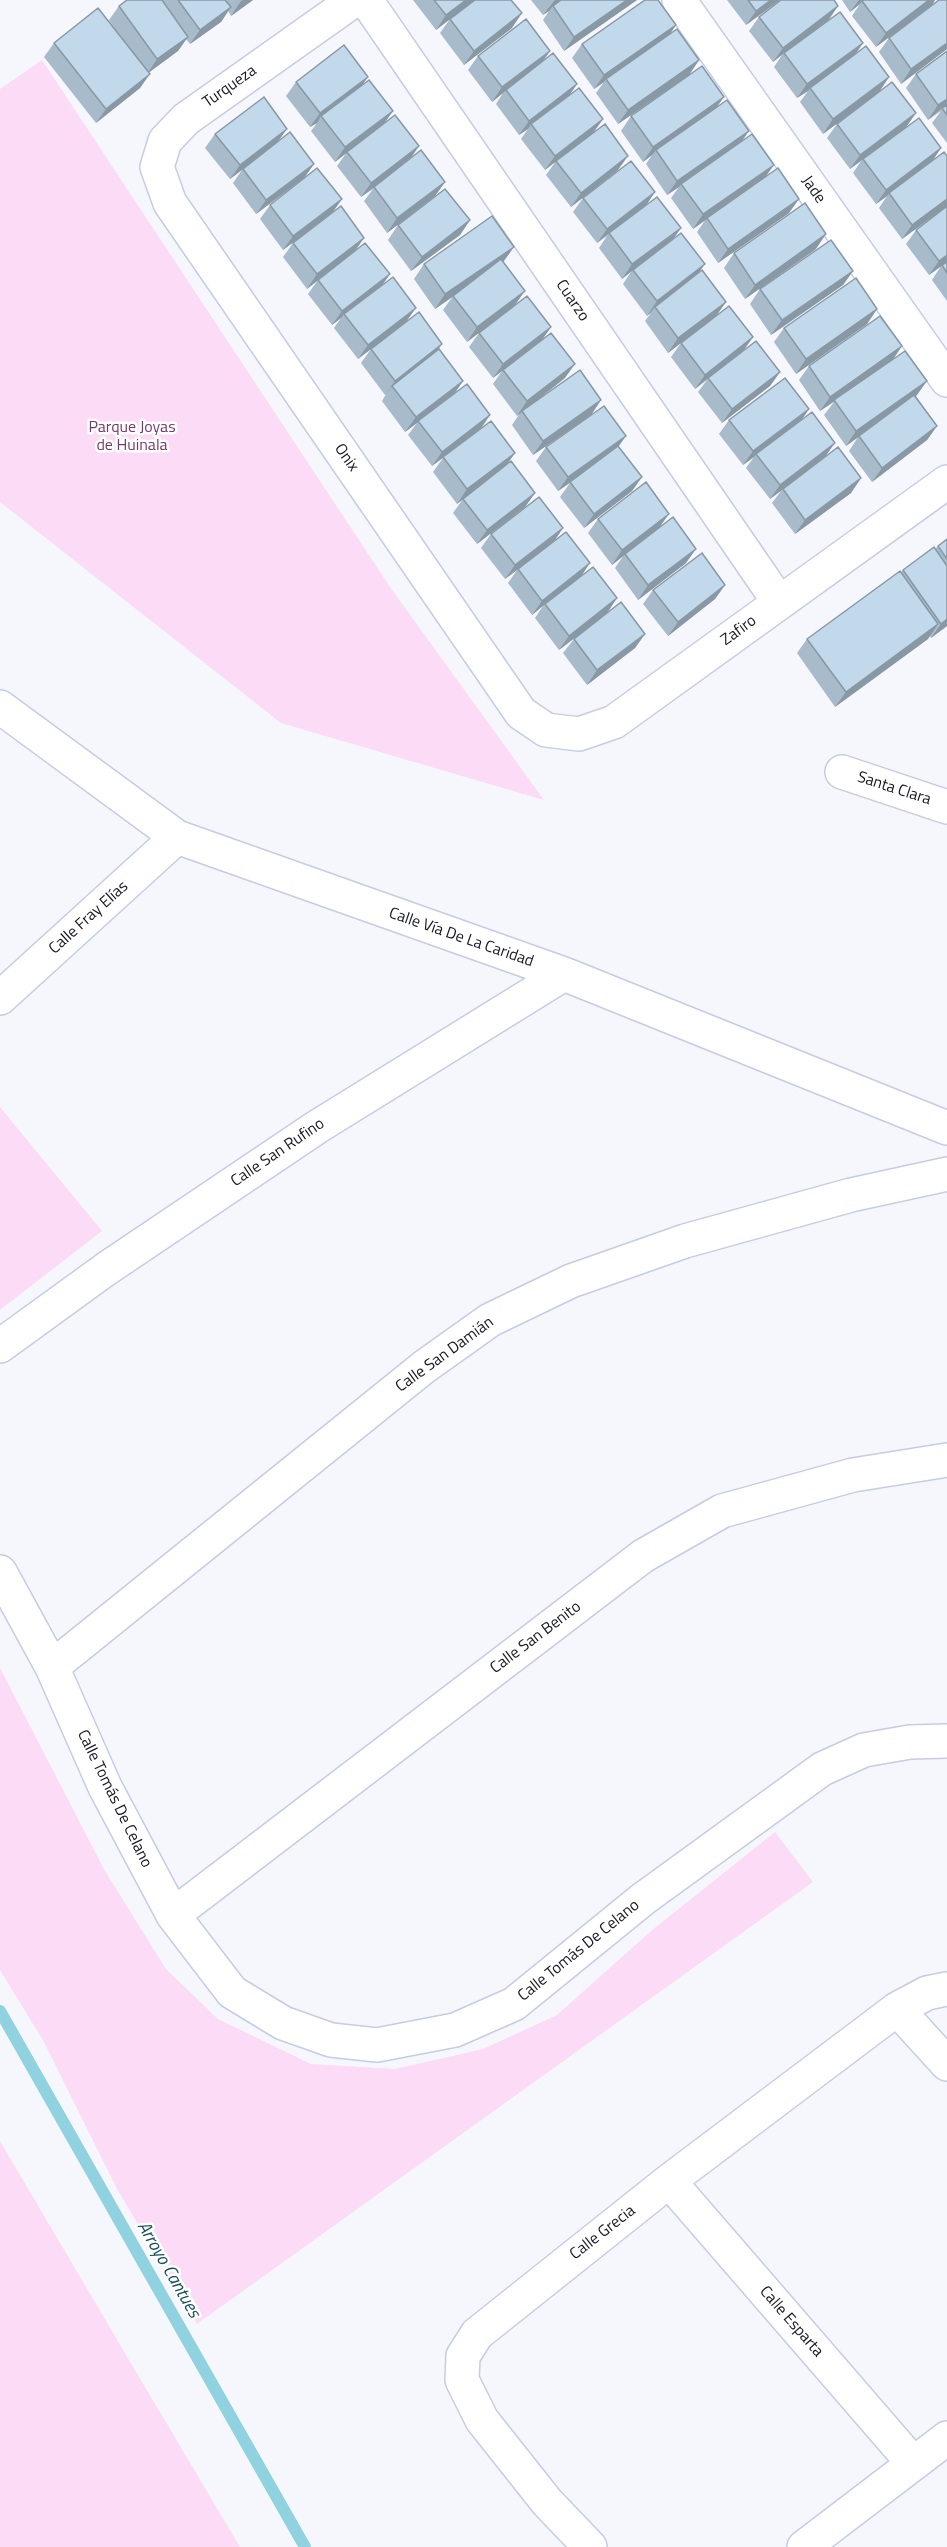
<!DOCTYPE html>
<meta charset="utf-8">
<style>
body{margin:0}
canvas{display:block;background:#f6f7fc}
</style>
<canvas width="947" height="2547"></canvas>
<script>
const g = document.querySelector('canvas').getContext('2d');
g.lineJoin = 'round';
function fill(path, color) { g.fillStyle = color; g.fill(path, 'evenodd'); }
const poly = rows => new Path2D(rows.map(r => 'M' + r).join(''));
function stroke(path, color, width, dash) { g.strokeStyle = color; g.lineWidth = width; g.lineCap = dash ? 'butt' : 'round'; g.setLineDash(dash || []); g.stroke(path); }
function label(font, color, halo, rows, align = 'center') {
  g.font = font + ' "Titillium Web",sans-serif'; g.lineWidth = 5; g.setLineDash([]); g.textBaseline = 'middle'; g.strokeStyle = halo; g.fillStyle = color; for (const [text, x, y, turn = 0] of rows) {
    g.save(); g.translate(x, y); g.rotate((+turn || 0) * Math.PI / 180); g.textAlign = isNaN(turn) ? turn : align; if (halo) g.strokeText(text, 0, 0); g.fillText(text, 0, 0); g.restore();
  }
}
fill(poly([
 [42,60,390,587,544,800,281,723,0,502,0,89],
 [0,1107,102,1231,0,1310],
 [0,1668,105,1871,166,1969,218,2019,311,2064,395,2069,483,2049,557,2015,651,1931,775,1832,813,1882,197,2324,117,2189,44,2042,0,1970],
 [0,2141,132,2365,240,2547,0,2547]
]), '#fbdbf6');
stroke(poly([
 [0,2011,305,2547]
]), '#90d2e0', 12);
const minor = poly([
 [354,0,186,119,165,141,157,167,170,203,521,713,546,730,579,734,614,722,947,482],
 [366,0,779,602],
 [679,0,947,380],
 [0,707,177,837,564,974,947,1128],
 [842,772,947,807],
 [0,998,177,837],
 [0,1346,106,1269,317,1127,564,974],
 [0,1572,52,1667,105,1787,173,1915,232,1992,283,2023,331,2040,377,2045,455,2030,514,2004,643,1899,822,1769,864,1750,910,1742,947,1741],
 [52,1667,424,1367,490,1320,571,1281,685,1241,851,1195,947,1174],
 [173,1915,643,1556,722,1511,853,1475,947,1460],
 [897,2009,947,2064],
 [669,2181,913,2463],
 [590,2547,547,2502,482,2420,462,2380,463,2356,477,2334,669,2181,897,2009,927,1993,947,1989],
 [804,2547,947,2438]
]);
stroke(minor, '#c5cce5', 36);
stroke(minor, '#fff', 33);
fill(poly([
 [127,0,253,0,231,16,228,11,221,22,190,44,186,39,178,51,149,72,140,88,96,123,44,57,54,43,115,29,109,20,119,6],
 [413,0,511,0,512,28,464,65,440,33,450,19,436,30],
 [531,0,637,0,564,51,543,20,549,11,543,15],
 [727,0,780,0,746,25],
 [842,0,935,0,932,5,876,47,852,16,860,4,850,12],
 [838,6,829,20,863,43,856,54,889,77,879,92,823,134,800,102,808,91,797,98,774,67,782,55,773,62,749,31,759,17],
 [676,25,668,36,699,60,689,75,618,124,596,93,604,82,594,89,572,58,582,44],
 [889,38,947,49,901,84,879,52],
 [550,51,542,62,577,84,569,95,603,119,593,133,618,170,571,207,546,175,556,161,545,170,521,139,528,129,519,135,496,104,503,93,492,102,468,70,478,56],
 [947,51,947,143,932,123,941,111,928,120,906,88,916,74],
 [368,77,362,84,393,111,383,125,410,159,445,182,435,196,387,233,364,201,373,189,361,197,337,166,347,152,335,162,311,131,317,123,310,127,286,96,296,82],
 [716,108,749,131,741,142,774,165,765,176,789,213,718,263,697,232,706,219,693,229,671,198,679,187,667,195,646,164,652,155,643,162,621,131,631,116],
 [916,113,907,126,941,148,932,161,947,206,902,239,879,208,887,196,876,204,853,173,861,161,850,169,827,138,837,124],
 [215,134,278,142,314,164,304,178,256,214,233,183,242,170,230,179,205,148],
 [655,192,646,204,681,228,673,239,699,272,726,302,716,316,668,353,645,321,651,313,647,316,623,284,631,272,622,279,599,248,607,236,597,243,573,212,583,198],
 [342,199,332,213,283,250,260,219,270,205],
 [947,206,947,301,932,280,941,266,929,275,906,244,916,230],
 [470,220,460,235,411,271,388,240,398,225],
 [364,238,355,251,390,274,383,284,406,322,438,350,463,381,455,393,490,415,481,429,515,453,506,465,535,493,525,507,477,544,453,513,463,499,457,504,433,472,443,458,432,466,408,435,417,423,405,432,382,401,386,394,385,395,361,363,371,349,397,329,358,359,334,328,341,318,332,325,308,294,318,280,307,289,283,257,293,243],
 [816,249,745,299,724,268,734,253],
 [504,261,503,262,515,305,467,342,443,310,453,296,458,293,435,309,414,279,424,264],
 [853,271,843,285,771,335,750,304,760,289],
 [877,309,867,324,796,374,774,342,784,328],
 [551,327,542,340,565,378,534,403,601,400,591,415,533,455,512,425,520,413,517,416,493,384,502,371,493,378,469,347,479,333],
 [753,337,744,350,780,372,770,386,722,423,698,392,707,380,695,389,671,357,681,343],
 [892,360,917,395,916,396,937,426,927,440,872,482,849,451,858,437,846,446,824,415,834,402,820,411,799,380,809,366],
 [729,420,800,421,826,456,861,478,851,493,795,534,772,503,781,491,770,499,746,468,754,457,743,465,719,434],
 [626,436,618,446,642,477,632,491,584,528,560,497,570,483,558,491,536,461,546,447],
 [598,519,660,527,686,563,638,600,615,568,624,555,612,565,588,533],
 [563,528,554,541,581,577,617,598,607,613,559,650,535,618,543,606,532,615,508,583,517,570,505,579,481,548,491,534],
 [947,539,947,626,931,638,930,636,928,639,835,707,797,653,807,639,901,572,903,570,935,549,938,546],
 [725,585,715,599,668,636,643,604,653,590],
 [645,634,635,648,587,685,563,653,574,639]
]), '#a7bbca');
fill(poly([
 [243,0,253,0,231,16,241,1],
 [466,0,475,0,436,30,446,15],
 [555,0,563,0,553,6,549,11,543,15],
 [627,0,637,0,564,51,574,37],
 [771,0,780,0,746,25,756,11],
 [859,0,866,0,862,1,860,4,850,12],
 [929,0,935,0,932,5,876,47,886,33],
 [838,6,828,20,784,53,773,62,783,48],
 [231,7,221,22,190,44,200,30],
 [522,13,512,28,464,65,474,51],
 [676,25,666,40,606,79,604,82,594,89,604,75],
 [188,37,178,51,147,74,157,59],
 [863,43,853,57,810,88,808,91,797,98,807,84],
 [947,43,947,49,901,84,911,69],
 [550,51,540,65,506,90,503,93,492,102,502,87],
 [699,60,689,75,618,124,628,110],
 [150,74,140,88,96,123,106,109],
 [368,77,358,91,321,116,317,123,310,127,320,113],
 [889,77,879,92,823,134,833,119],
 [577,84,567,99,531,124,528,129,519,135,529,121],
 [724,97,714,111,656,150,652,155,643,162,653,147],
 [947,99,947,106,942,108,928,120,938,105],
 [393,111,383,125,335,162,345,147],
 [916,113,906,127,863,159,850,169,860,155],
 [603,119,593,133,545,170,555,156],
 [287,129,277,143,230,179,240,165],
 [749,131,739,145,681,184,679,187,667,195,677,181],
 [419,146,409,161,361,197,371,183],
 [941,148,931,163,889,193,887,196,876,204,886,190],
 [628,156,618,170,571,207,581,193],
 [314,164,304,178,256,214,266,200],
 [774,165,764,179,693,229,703,214],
 [445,182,435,196,387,233,397,218],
 [655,192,645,207,609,233,597,243,607,229],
 [342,199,332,213,283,250,293,236],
 [799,199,789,213,718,263,728,249],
 [947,199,947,206,902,239,912,225],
 [470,220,460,235,411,271,422,257],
 [681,228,671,242,633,270,622,279,632,264],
 [826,234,816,249,745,299,755,285],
 [364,238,354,252,307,289,317,274],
 [514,247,504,261,435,309,445,294],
 [947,255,947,262,929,275,939,261],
 [705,264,695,278,655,307,651,312,647,316,657,301],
 [853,271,843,285,771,335,782,320],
 [390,274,380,288,344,314,341,318,332,325,342,311],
 [525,291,515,305,467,342,477,327],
 [726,302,716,316,668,353,678,338],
 [416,308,406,322,358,359,368,345],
 [877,309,867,324,796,374,806,359],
 [551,327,541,341,493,378,503,364],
 [753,337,743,351,708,378,695,389,705,375],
 [442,344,432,358,392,386,385,395,395,381],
 [902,346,892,361,820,411,830,397],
 [575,364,565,378,517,416,527,401],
 [780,372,770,386,722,423,732,409],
 [463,381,453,395,418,421,417,423,405,432,416,417],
 [927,381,917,395,846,446,856,431],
 [601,400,591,415,533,455,543,441],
 [809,409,799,424,756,454,754,457,743,465,753,451],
 [490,415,480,429,432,466,442,452],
 [937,426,927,440,872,482,882,468],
 [626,436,616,450,558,491,568,477],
 [835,443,825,457,770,499,780,485],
 [515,453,505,467,457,504,467,489],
 [642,477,632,491,584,528,594,514],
 [861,478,851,493,795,534,805,520],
 [535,493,525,507,477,544,487,530],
 [669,514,659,528,612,565,622,550],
 [563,528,553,543,505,579,515,565],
 [696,549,686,563,638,600,648,585],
 [590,563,580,578,545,604,532,615,542,601],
 [725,585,715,599,668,636,678,622],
 [617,598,607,613,559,650,569,636],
 [947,619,947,626,931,638,941,624],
 [938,624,928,639,835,707,846,692],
 [645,634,635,648,587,685,597,670]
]), '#8898a4');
const building = poly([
 [127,0,162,0,188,37,157,59,119,6,127,0],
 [178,0,225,0,231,7,200,30,178,0],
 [434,0,466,0,446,15,434,0],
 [475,0,511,0,522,13,474,51,450,19,475,0],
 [561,0,627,0,574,37,553,6,561,0],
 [645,0,658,0,676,25,604,75,582,44,645,0],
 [748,0,771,0,756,11,748,0],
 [781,0,834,0,838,6,783,48,759,17,781,0],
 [864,0,929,0,886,33,862,1,864,0],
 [939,0,947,0,947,43,911,69,889,38,939,0],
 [98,8,150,74,106,109,54,43,98,8],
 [840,12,863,43,807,84,784,53,840,12],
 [526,19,550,51,502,87,478,56,526,19],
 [677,29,699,60,628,110,606,79,677,29],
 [344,45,368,77,320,113,296,82,344,45],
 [866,46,889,77,833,119,810,88,866,46],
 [947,51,947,99,938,105,916,74,947,51],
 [553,53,577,84,529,121,506,90,553,53],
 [702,66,724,97,653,147,631,116,702,66],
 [369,80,393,111,345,147,321,116,369,80],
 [892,82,916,113,860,155,837,124,892,82],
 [579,88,603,119,555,156,531,124,579,88],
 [264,97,287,129,240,165,215,134,264,97],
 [727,100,749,131,677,181,656,150,727,100],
 [947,105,947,115,942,108,947,105],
 [395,115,419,146,371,183,347,152,395,115],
 [919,118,941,148,886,190,863,159,919,118],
 [605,124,628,156,581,193,556,161,605,124],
 [290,132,314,164,266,200,243,169,290,132],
 [752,134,774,165,703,214,681,184,752,134],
 [421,150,445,182,397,218,374,187,421,150],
 [944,152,947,156,947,199,912,225,889,193,944,152],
 [631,161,655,192,607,229,583,198,631,161],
 [317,168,342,199,293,236,270,205,317,168],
 [778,168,799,199,728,249,707,218,778,168],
 [445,189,470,220,422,257,398,225,445,189],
 [657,197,681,228,632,264,609,233,657,197],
 [805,203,826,234,755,285,734,253,805,203],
 [341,206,364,238,317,274,293,243,341,206],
 [947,206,947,255,939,261,916,230,947,206],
 [492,216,514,247,445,294,424,264,492,216],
 [681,233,705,264,657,301,633,270,681,233],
 [831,240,853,271,782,320,760,289,831,240],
 [365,243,390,274,342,311,318,280,365,243],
 [501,259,525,291,477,327,453,296,501,259],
 [947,262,947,273,942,265,947,262],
 [702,270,726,302,678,338,655,307,702,270],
 [393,277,416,308,368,345,344,314,393,277],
 [856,278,877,309,806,359,784,328,856,278],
 [527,296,551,327,503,364,479,333,527,296],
 [729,306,753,337,705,375,681,343,729,306],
 [419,312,442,344,395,381,371,349,419,312],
 [880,316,902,346,830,397,809,366,880,316],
 [551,333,575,364,527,401,503,370,551,333],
 [756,341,780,372,732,409,708,378,756,341],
 [439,349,463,381,416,417,392,386,439,349],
 [905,351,927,381,856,431,834,400,905,351],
 [580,370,601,400,543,441,522,411,580,370],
 [785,378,809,409,753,451,729,420,785,378],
 [467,384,490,415,442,452,418,421,467,384],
 [914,395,937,426,882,468,859,436,914,395],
 [604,406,626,436,568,477,546,447,604,406],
 [812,412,835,443,780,485,756,454,812,412],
 [491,421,515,453,467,489,443,457,491,421],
 [618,446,642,477,594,514,570,482,618,446],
 [838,447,861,478,805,520,783,489,838,447],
 [511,461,535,493,487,530,463,499,511,461],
 [646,482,669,514,622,550,598,519,646,482],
 [539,497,563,528,515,565,491,534,539,497],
 [673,517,696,549,648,585,625,554,673,517],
 [566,532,590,563,542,601,518,569,566,532],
 [947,539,947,559,938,546,947,539],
 [934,547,947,566,947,619,941,624,903,570,934,547],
 [702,553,725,585,678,622,653,590,702,553],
 [593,567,617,598,569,636,545,604,593,567],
 [900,571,938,624,846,692,807,639,900,571],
 [621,602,645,634,597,670,574,639,621,602]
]);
fill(building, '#c2d9eb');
stroke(building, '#8898a4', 1.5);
label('16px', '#151720', '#fff', [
 ["Turqueza",230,87,-35],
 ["Jade",813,190,55],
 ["Cuarzo",572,301,56],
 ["Onix",346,458,55],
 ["Zafiro",739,631,-36],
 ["Santa Clara",894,789,18],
 ["Calle Fray Elías",89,918,-42],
 ["Calle Vía De La Caridad",461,938,19],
 ["Calle San Rufino",278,1153,-34],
 ["Calle San Damián",445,1355,-36],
 ["Calle San Benito",536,1638,-37],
 ["Calle Tomás De Celano",114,1799,64],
 ["Calle Tomás De Celano",579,1951,-39],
 ["Calle Grecia",603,2233,-38],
 ["Calle Esparta",791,2322,49]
]);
label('16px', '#723c6c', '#fff', [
 ["Parque Joyas",132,428],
 ["de Huinala",132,446]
]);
label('italic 18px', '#164f5a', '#fff', [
 ["Arroyo Cantues",168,2270,60]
]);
</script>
